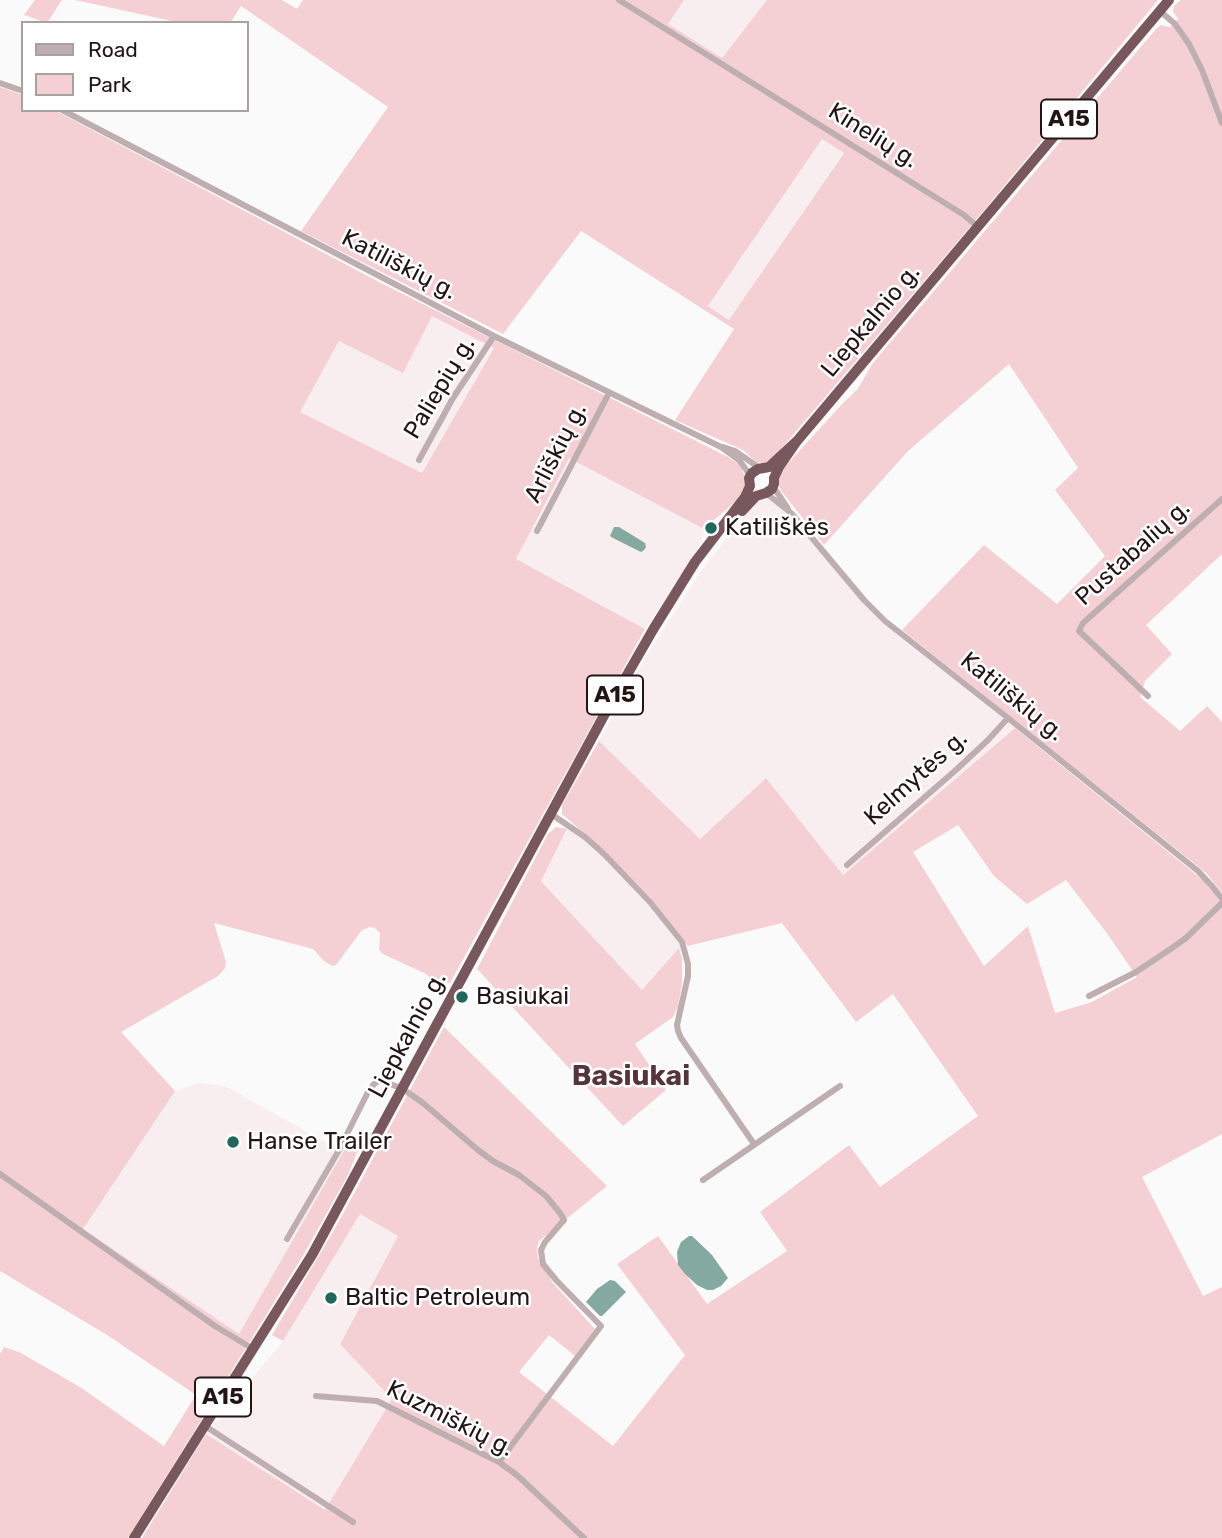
<!DOCTYPE html>
<meta charset="utf-8">
<style>
body{margin:0}
#map{position:relative;width:1222px;height:1538px;overflow:hidden;background:#fafafa;font-family:Rubik,sans-serif}
canvas{display:block}
.legend{position:absolute;left:21px;top:21px;width:228px;height:91px;box-sizing:border-box;background:#fff;border:2px solid #a7a1a2;margin:0;padding:9px 12px;list-style:none;font-size:21px;color:#231517}
.legend li{display:flex;align-items:center;gap:14px;height:35px}
.legend b{width:35px;border:2px solid #a7a1a2}
</style>
<div id="map">
<canvas width="1222" height="1538"></canvas>
<ul class="legend">
<li><b style="height:9px;background:#beaeb0"></b>Road</li>
<li><b style="height:19px;background:#f4d0d5"></b>Park</li>
</ul>
</div>
<script>
const g = document.querySelector('canvas').getContext('2d');
g.lineJoin = 'round';
function fill(path, color) { g.fillStyle = color; g.fill(path, 'evenodd'); }
const poly = rows => new Path2D(rows.map(r => 'M' + r).join(''));
function stroke(path, color, width, dash) { g.strokeStyle = color; g.lineWidth = width; g.lineCap = dash ? 'butt' : 'round'; g.setLineDash(dash || []); g.stroke(path); }
function label(font, color, halo, rows, align = 'center') {
  g.font = font + ' Rubik,sans-serif'; g.lineWidth = 5; g.setLineDash([]); g.textBaseline = 'middle'; g.strokeStyle = halo; g.fillStyle = color; for (const [text, x, y, turn = 0] of rows) {
    g.save(); g.translate(x, y); g.rotate((+turn || 0) * Math.PI / 180); g.textAlign = isNaN(turn) ? turn : align; if (halo) g.strokeText(text, 0, 0); g.fillText(text, 0, 0); g.restore();
  }
}
fill(poly([
 [684,0,767,0,722,58,667,24],
 [822,139,844,152,730,320,708,306],
 [432,316,495,347,422,473,299,412,339,341],
 [569,457,706,530,694,558,645,629,516,559],
 [765,497,773,502,786,514,880,620,1015,728,843,875,766,778,700,839,599,741,645,658,703,568,753,505,757,500],
 [571,823,600,847,649,896,688,946,679,948,642,991,541,880],
 [199,1083,225,1086,343,1152,239,1335,82,1229,175,1091],
 [359,1213,398,1236,340,1343,393,1399,325,1510,206,1434,283,1341]
]), '#f9eeef');
fill(poly([
 [35,0,62,0,47,23,24,15],
 [75,0,282,0,297,9,303,0,684,0,668,24,722,58,767,0,1158,0,981,214,781,449,770,461,763,464,755,461,743,450,675,420,734,329,581,231,503,334,301,231,388,107,241,6,230,23,181,23],
 [822,139,844,153,729,320,708,306],
 [1181,0,1222,0,1222,554,1146,625,1172,654,1145,681,1140,697,1180,731,1207,706,1222,722,1222,893,1207,874,1195,864,902,630,984,545,1057,604,1105,556,1055,490,1078,468,1009,364,908,451,824,545,782,492,778,484,781,471,843,403,857,390,873,363,1156,29,1161,25,1170,27,1178,19,1173,11,1174,6],
 [0,87,23,95,23,110,54,110,379,282,728,457,740,465,744,475,745,487,737,500,714,520,706,530,569,458,516,559,645,629,450,983,433,981,426,974,383,954,379,950,380,933,375,928,370,927,362,930,336,965,332,966,324,961,313,949,214,923,226,962,225,968,218,976,121,1032,175,1091,83,1229,239,1334,350,1140,355,1138,360,1145,348,1175,304,1254,128,1538,0,1538,0,1354,4,1347,19,1352,80,1387,164,1446,196,1395,107,1335,0,1271],
 [432,316,494,348,422,473,300,412,339,341,403,373],
 [1015,728,1204,881,1211,888,1222,906,1222,1134,1142,1177,1203,1296,1222,1287,1222,1538,142,1538,206,1434,325,1510,392,1399,340,1344,398,1236,360,1214,283,1341,272,1335,338,1223,444,1027,607,1186,539,1241,537,1248,538,1258,553,1283,595,1329,575,1356,549,1335,519,1372,613,1446,685,1355,617,1264,658,1236,707,1304,787,1251,760,1212,849,1145,880,1187,978,1116,893,994,856,1022,782,923,688,946,649,896,600,847,562,814,562,805,599,741,700,839,766,778,843,875],
 [958,825,994,876,1027,904,1066,880,1106,932,1137,977,1092,1002,1055,1013,1028,926,984,966,913,852],
 [556,827,567,829,541,881,642,990,679,948,682,959,682,983,678,1006,673,1017,635,1044,666,1090,623,1126,477,969,548,834]
]), '#f4d0d5');
fill(poly([
 [614,527,619,527,645,543,646,547,644,550,641,552,613,538,610,536],
 [689,1236,692,1236,712,1255,728,1278,721,1286,713,1290,707,1290,697,1285,685,1274,678,1265,677,1252,681,1242],
 [610,1280,615,1281,626,1292,602,1316,600,1316,586,1302,597,1289]
]), '#83a9a0');
stroke(poly([
 [619,0,964,215,978,227],
 [1160,11,1175,24,1189,44,1202,70,1222,123],
 [0,83,23,91],
 [62,110,494,336,721,447,739,460,747,471,749,476],
 [723,447,735,451,761,469],
 [419,460,453,398,494,336],
 [773,486,788,509],
 [766,493,791,513,864,600,885,621,1008,718,1198,871,1212,886,1222,899],
 [537,531,609,393],
 [1148,696,1079,631,1083,623,1222,499],
 [551,814,585,837,604,854,650,902,682,942,688,964,688,976,677,1025,678,1031,681,1038,754,1144],
 [847,865,957,769,988,740,1008,718],
 [1089,996,1136,972,1172,948,1186,938,1222,903],
 [0,1174,215,1326,253,1349],
 [703,1180,840,1086],
 [287,1239,338,1152,369,1090,374,1084,380,1080,403,1089,423,1103,478,1150,493,1161,519,1175,546,1196,560,1213,564,1220,545,1242,541,1250,543,1264,556,1280,601,1326,499,1462],
 [316,1396,377,1401,499,1462,518,1476,584,1538],
 [205,1426,353,1522]
]), '#beaeb0', 6);
stroke(poly([
 [742,511,756,496,766,493,772,489,774,484,774,478,779,467,797,441,1169,0],
 [134,1538,312,1255,608,708,654,628,695,562,745,497,750,486,749,478,752,473,758,469,769,467,797,441]
]), '#78585c', 10);
for (const [x, y, r, color] of [
 [711,528,7,"#21675b"],
 [462,997,7,"#21675b"],
 [233,1142,7,"#21675b"],
 [331,1298,7,"#21675b"]
]) { const dot = new Path2D(); dot.arc(x, y, r, 0, 2 * Math.PI); g.fillStyle = color; g.fill(dot); stroke(dot, '#fff', 2.5); }
for (const [x, y, w] of [
 [1069,119,56],
 [615,695,56],
 [223,1397,56]
]) { const box = new Path2D(); box.roundRect(x - w / 2, y - 19.5, w, 39, 5); g.fillStyle = '#fff'; g.fill(box); stroke(box, '#231517', 2); }
label('bold 23px', '#231517', null, [
 ["A15",1069,119],
 ["A15",615,695],
 ["A15",223,1397]
]);
label('24px', '#231517', '#fff', [
 ["Kinelių g.",873,136,32],
 ["Katiliškių g.",399,265,27],
 ["Liepkalnio g.",871,321,-50],
 ["Paliepių g.",440,388,-59],
 ["Arliškių g.",556,453,-63],
 ["Pustabalių g.",1133,553,-42],
 ["Katiliškių g.",1012,697,39],
 ["Kelmytės g.",916,778,-42],
 ["Liepkalnio g.",408,1035,-62],
 ["Kuzmiškių g.",450,1419,27]
]);
label('24px', '#231517', '#fff', [
 ["Katiliškės",725,528],
 ["Basiukai",476,997],
 ["Hanse Trailer",247,1142],
 ["Baltic Petroleum",345,1298]
], 'left');
label('bold 28px', '#55343a', '#fff', [
 ["Basiukai",631,1077]
]);
</script>
